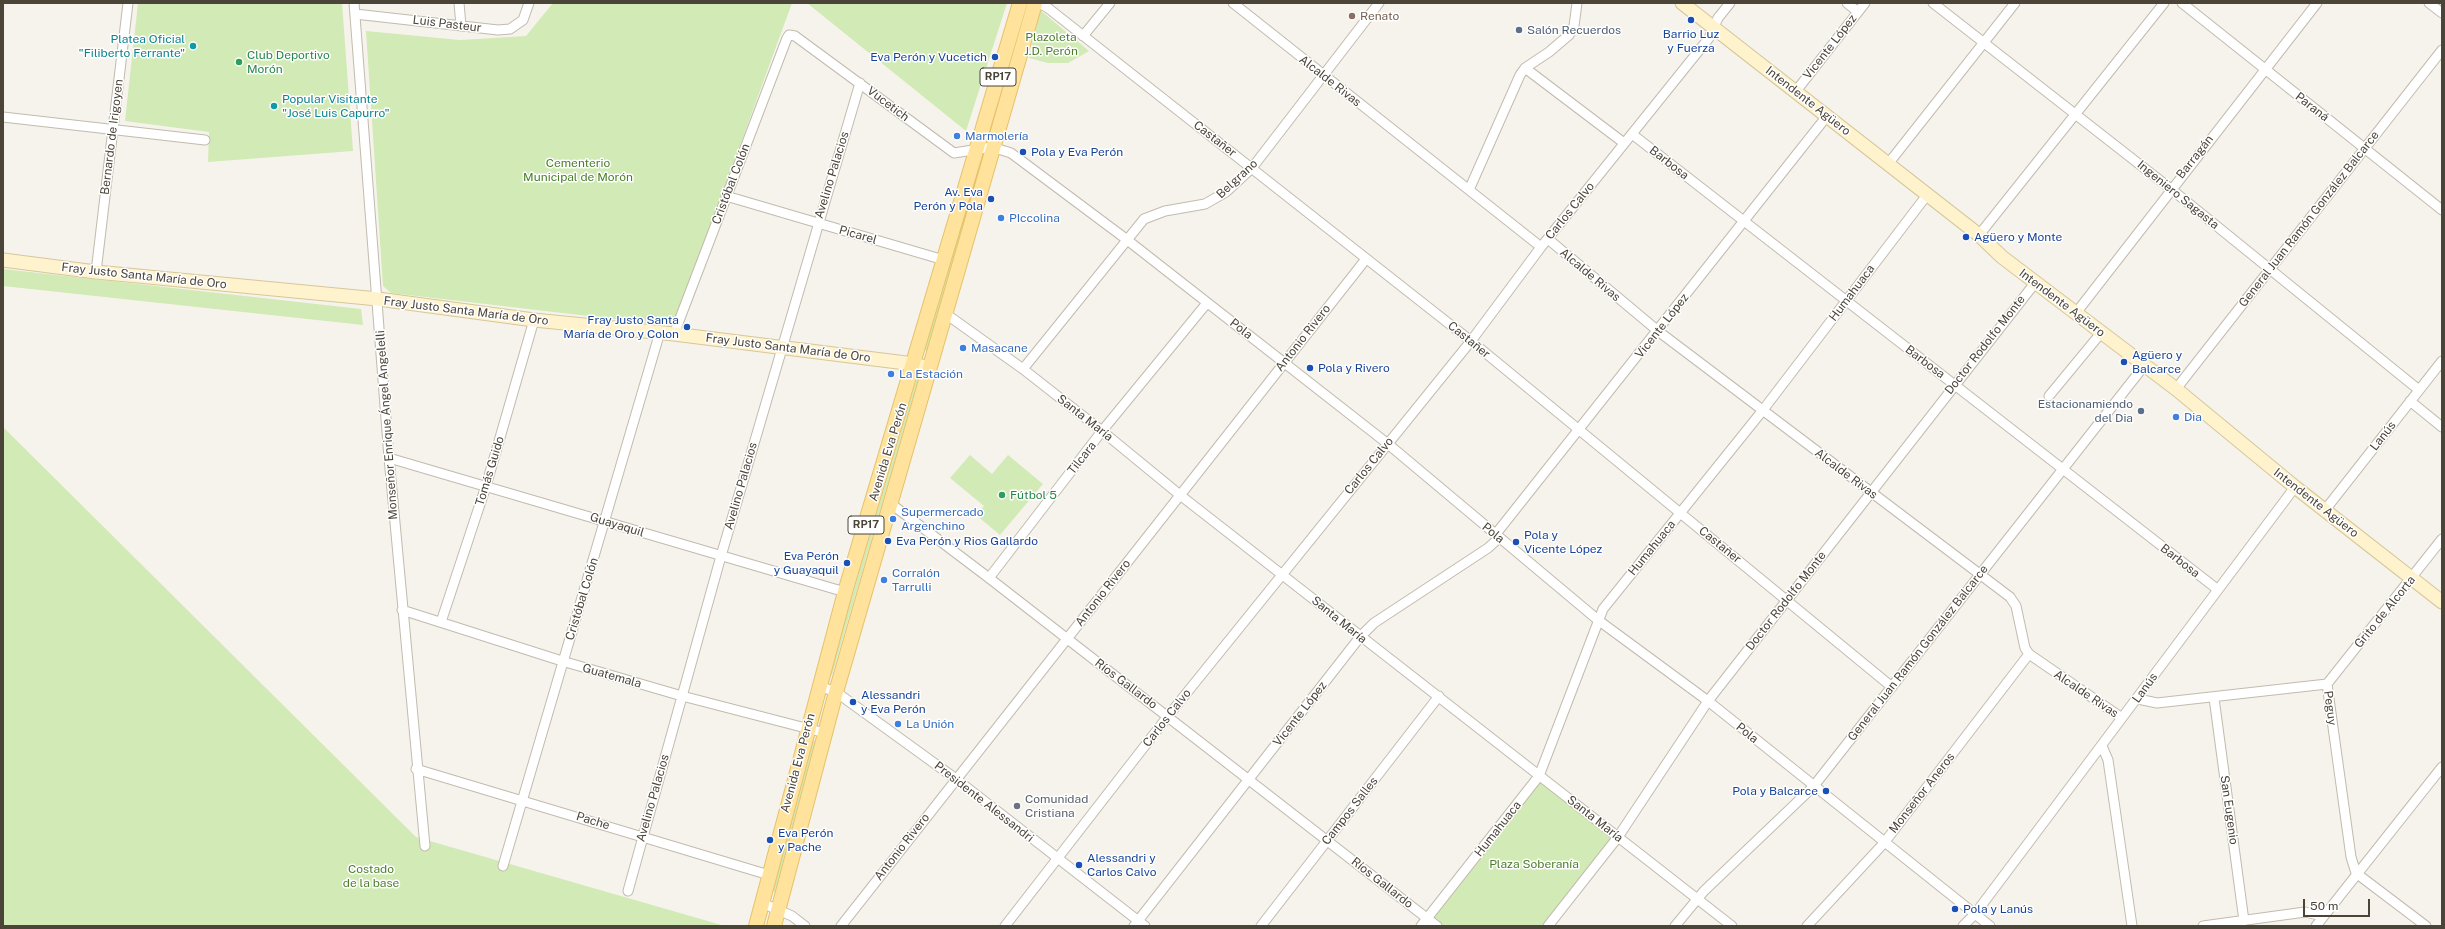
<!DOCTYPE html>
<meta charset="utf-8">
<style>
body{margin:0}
#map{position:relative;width:2445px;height:929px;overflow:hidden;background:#f6f3ec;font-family:"Public Sans",sans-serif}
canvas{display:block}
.frame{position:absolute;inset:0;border:4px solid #4b4439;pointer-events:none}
.scale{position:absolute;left:2303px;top:899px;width:67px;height:18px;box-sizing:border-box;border:2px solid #4b4439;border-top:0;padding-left:5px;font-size:12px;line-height:14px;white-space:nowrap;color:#4b4439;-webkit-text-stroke:3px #fff;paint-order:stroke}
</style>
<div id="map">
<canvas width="2445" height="929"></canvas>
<div class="frame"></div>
<div class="scale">50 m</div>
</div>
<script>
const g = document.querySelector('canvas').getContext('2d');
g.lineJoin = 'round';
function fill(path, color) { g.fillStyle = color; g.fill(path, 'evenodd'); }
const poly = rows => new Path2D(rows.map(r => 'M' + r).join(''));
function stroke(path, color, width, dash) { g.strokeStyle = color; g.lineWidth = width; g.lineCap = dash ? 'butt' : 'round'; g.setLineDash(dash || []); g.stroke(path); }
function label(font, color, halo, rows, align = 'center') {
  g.font = font + ' "Public Sans",sans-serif'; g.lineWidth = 3; g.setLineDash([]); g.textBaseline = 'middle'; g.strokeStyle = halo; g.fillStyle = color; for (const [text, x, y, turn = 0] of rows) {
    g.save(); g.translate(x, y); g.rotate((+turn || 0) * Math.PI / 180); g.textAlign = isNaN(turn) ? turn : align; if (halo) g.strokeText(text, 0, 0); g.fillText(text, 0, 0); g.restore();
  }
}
fill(poly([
 [138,3,342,3,353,151,208,162,209,132,125,121],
 [553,3,792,3,674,326,391,293,383,286,366,31,460,40,526,36],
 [807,3,1007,3,966,131],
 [1027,3,1029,3,989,133,987,132],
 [1040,10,1089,51,1068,63,1048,63,1029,58],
 [974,178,977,181,927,351,924,350],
 [3,269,361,309,363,325,3,286],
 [918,374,920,374,832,675,829,674],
 [3,427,416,837,725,926,3,926],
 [970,455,992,474,1008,455,1043,484,1000,535,976,515,984,506,950,478],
 [812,740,815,741,775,892,771,891],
 [1539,776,1618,837,1548,926,1437,926,1427,918]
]), '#d2eab5');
const street = poly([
 [354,3,389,458,425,846],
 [459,3,461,26],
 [1039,3,1048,8,1471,341,1892,687],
 [1233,3,1541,247],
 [1847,3,1858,12],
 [1933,3,2171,189,2419,390],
 [2182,3,2442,210],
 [2429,3,2442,13],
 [355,14,498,30,510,29,523,20,529,3],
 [1083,36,1110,3],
 [1525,68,1624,143],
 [1796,91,1865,3],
 [3,117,205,140],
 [1632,134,2217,589],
 [1888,164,2015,3],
 [1469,190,1520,75,1525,68,1549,52,1569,35,1574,26,1577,3],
 [726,196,944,260],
 [1979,235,2164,3],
 [1548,239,1658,331,2010,597,2016,606,2025,648,2029,654,2122,718],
 [96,272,128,3],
 [2076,313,2317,3],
 [946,314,1023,369,1102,431,1180,495,1732,926],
 [674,334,787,38,789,35,795,36,954,153,992,147,1011,153,1126,239,1388,444,1598,620,1708,701,1990,926],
 [1023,369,1144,219,1165,211,1205,204,1226,192,1252,168,1379,3],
 [2176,389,2442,50],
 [2049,396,2101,333],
 [2410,401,2442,427],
 [389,458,845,592],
 [890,503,989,578,1437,926],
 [2325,510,2442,361],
 [1495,535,1827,116],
 [989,578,1102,431,1207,303],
 [402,610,562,661,682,696,825,733],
 [441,622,486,486,534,320],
 [2327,684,2351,857,2356,873,2426,926],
 [2327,684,2442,539],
 [819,686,836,692,956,779,1145,926],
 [2214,698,2244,921],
 [2138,699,2157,703,2327,684],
 [2102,746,2108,760,2132,926],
 [416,769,769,875],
 [503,866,660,332],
 [628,891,721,556,860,83],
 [762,903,792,916,805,926],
 [841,926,1366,259],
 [1005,926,1168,716,1471,341,1541,247,1709,38,1718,18,1730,3],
 [1134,926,1360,637,1374,623,1488,548,1499,538],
 [1261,926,1439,696],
 [1421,926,1539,776,1603,609,1763,410,1927,195],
 [1548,926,1618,837,1708,701,2035,283],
 [1675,926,1704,891,1813,787,2144,366],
 [1807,926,1884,843,2029,654],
 [1963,926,1975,914,2295,487],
 [2203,926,2305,912,2323,916],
 [2316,926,2442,767]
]);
const secondary = poly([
 [1682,3,1979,235,2002,257,2176,389,2295,487,2442,602],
 [3,260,96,272,378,299,534,320,674,334,914,364,929,368]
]);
const primary = poly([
 [756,926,845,592,1020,3],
 [774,926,836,692,1035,3]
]);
stroke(street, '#c2bbae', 11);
stroke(secondary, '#d6c79b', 15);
stroke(primary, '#e6c16a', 16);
stroke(street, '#fff', 9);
stroke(secondary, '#fff3cd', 13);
stroke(primary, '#ffe39c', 14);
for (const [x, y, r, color] of [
 [1352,16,4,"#8d6e63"],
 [1691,20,4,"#1a4fb4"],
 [1519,30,4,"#5c6f8a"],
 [193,46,4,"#0f9aa8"],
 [995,57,4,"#1a4fb4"],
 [239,62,4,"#2e9e5b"],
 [274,106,4,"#0f9aa8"],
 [957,136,4,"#3f7fe0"],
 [1023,152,4,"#1a4fb4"],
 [991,199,4,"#1a4fb4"],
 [1001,218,4,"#3f7fe0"],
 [1966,237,4,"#1a4fb4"],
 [687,327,4,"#1a4fb4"],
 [963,348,4,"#3f7fe0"],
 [2124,362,4,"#1a4fb4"],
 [1310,368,4,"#1a4fb4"],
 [891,374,4,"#3f7fe0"],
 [2141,411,4,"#5c6f8a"],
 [2176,417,4,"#3f7fe0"],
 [1002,495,4,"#2e9e5b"],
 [893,519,4,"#3f7fe0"],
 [888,541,4,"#1a4fb4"],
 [1516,542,4,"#1a4fb4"],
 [847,563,4,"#1a4fb4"],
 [884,580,4,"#3f7fe0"],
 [853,702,4,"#1a4fb4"],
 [898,724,4,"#3f7fe0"],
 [1826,791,4,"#1a4fb4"],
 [1017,806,4,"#6b7280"],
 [770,840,4,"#1a4fb4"],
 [1079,865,4,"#1a4fb4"],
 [1955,909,4,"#1a4fb4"]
]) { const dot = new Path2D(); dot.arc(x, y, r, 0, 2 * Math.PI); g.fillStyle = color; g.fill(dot); stroke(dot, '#fff', 1.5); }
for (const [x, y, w] of [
 [998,77,36],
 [866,525,36]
]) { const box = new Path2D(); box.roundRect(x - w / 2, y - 9, w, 18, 3); g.fillStyle = '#fff'; g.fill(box); stroke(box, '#4b4439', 1); }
label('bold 11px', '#4b4439', null, [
 ["RP17",998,77],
 ["RP17",866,525]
]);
label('12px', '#785e54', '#fff', [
 ["Renato",1360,16]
], 'left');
label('12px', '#4b4439', '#fff', [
 ["Luis Pasteur",447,24,7],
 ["Vicente López",1830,47,-52],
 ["Alcalde Rivas",1330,81,38],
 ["Intendente Agüero",1808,101,38],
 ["Vucetich",888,104,37],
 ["Paraná",2312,107,38],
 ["Bernardo de Irigoyen",112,137,-83],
 ["Castañer",1215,139,38],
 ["Barragán",2195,157,-52],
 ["Barbosa",1669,163,38],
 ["Avelino Palacios",832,175,-73],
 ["Belgrano",1237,179,-43],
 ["Cristóbal Colón",731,184,-69],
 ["Ingeniero Sagasta",2178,195,39],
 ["Carlos Calvo",1570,211,-51],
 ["General Juan Ramón González Balcarce",2309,219,-52],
 ["Picarel",858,235,16],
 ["Alcalde Rivas",1590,275,40],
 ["Fray Justo Santa María de Oro",144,276,6],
 ["Humahuaca",1852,293,-53],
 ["Intendente Agüero",2062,303,37],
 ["Fray Justo Santa María de Oro",466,311,7],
 ["Vicente López",1662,326,-52],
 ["Pola",1241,329,38],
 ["Antonio Rivero",1303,338,-52],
 ["Castañer",1469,340,39],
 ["Doctor Rodolfo Monte",1985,345,-52],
 ["Fray Justo Santa María de Oro",788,348,7],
 ["Barbosa",1925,362,37],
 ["Santa María",1085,418,38],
 ["Monseñor Enrique Ángel Angelelli",387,425,-94],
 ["Lanús",2383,436,-52],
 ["Avenida Eva Perón",888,452,-73],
 ["Tilcara",1082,458,-52],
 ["Carlos Calvo",1369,466,-51],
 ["Tomás Guido",490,471,-73],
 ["Alcalde Rivas",1846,474,37],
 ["Avelino Palacios",741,486,-74],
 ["Intendente Agüero",2316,503,38],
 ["Guayaquil",617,525,17],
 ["Pola",1493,533,39],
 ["Castañer",1720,545,39],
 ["Humahuaca",1652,548,-51],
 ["Barbosa",2180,561,38],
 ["Antonio Rivero",1103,593,-52],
 ["Cristóbal Colón",582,599,-73],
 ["Doctor Rodolfo Monte",1786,601,-52],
 ["Grito de Alcorta",2385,612,-51],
 ["Santa María",1339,620,39],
 ["General Juan Ramón González Balcarce",1918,653,-52],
 ["Guatemala",612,676,16],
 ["Ríos Gallardo",1126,684,37],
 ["Lanús",2145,688,-54],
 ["Alcalde Rivas",2086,694,34],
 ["Peguy",2330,708,82],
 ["Vicente López",1300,714,-52],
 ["Carlos Calvo",1167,718,-52],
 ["Pola",1747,733,39],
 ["Avenida Eva Perón",798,763,-75],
 ["Monseñor Aneros",1922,793,-52],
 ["Avelino Palacios",653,798,-74],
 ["Presidente Alessandri",984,802,38],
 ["San Eugenio",2229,810,82],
 ["Campos Salles",1350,811,-52],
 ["Santa María",1595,819,38],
 ["Pache",593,821,17],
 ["Humahuaca",1498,829,-52],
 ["Antonio Rivero",902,847,-52],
 ["Ríos Gallardo",1382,883,38]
]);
label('12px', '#4e5e75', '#fff', [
 ["Salón Recuerdos",1527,30],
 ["Estacionamiendo",2133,404,"right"],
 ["del Dia",2133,418,"right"]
], 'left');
label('12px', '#164399', '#fff', [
 ["Barrio Luz",1691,34,"center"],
 ["y Fuerza",1691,48,"center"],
 ["Eva Perón y Vucetich",987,57,"right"],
 ["Pola y Eva Perón",1031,152],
 ["Av. Eva",983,192,"right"],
 ["Perón y Pola",983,206,"right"],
 ["Agüero y Monte",1974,237],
 ["Fray Justo Santa",679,320,"right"],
 ["María de Oro y Colon",679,334,"right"],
 ["Agüero y",2132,355],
 ["Balcarce",2132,369],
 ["Pola y Rivero",1318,368],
 ["Pola y",1524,535],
 ["Vicente López",1524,549],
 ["Eva Perón y Rios Gallardo",896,541],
 ["Eva Perón",839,556,"right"],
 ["y Guayaquil",839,570,"right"],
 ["Alessandri",861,695],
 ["y Eva Perón",861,709],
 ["Pola y Balcarce",1818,791,"right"],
 ["Eva Perón",778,833],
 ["y Pache",778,847],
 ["Alessandri y",1087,858],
 ["Carlos Calvo",1087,872],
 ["Pola y Lanús",1963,909]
], 'left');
label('12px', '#4a7f2a', '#fff', [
 ["Plazoleta",1051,37],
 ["J.D. Perón",1051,51],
 ["Cementerio",578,163],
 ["Municipal de Morón",578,177],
 ["Plaza Soberanía",1534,864],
 ["Costado",371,869],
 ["de la base",371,883]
]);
label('12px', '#0d838f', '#fff', [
 ["Platea Oficial",185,39],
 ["\"Filiberto Ferrante\"",185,53],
 ["Popular Visitante",282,99,"left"],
 ["\"José Luis Capurro\"",282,113,"left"]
], 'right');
label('12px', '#27864d', '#fff', [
 ["Club Deportivo",247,55],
 ["Morón",247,69],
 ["Fútbol 5",1010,495]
], 'left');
label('12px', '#366cbe', '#fff', [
 ["Marmolería",965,136],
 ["PIccolina",1009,218],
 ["Masacane",971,348],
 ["La Estación",899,374],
 ["Dia",2184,417],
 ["Supermercado",901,512],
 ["Argenchino",901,526],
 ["Corralón",892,573],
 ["Tarrulli",892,587],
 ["La Unión",906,724]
], 'left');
label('12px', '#5b616d', '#fff', [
 ["Comunidad",1025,799],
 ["Cristiana",1025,813]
], 'left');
</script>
